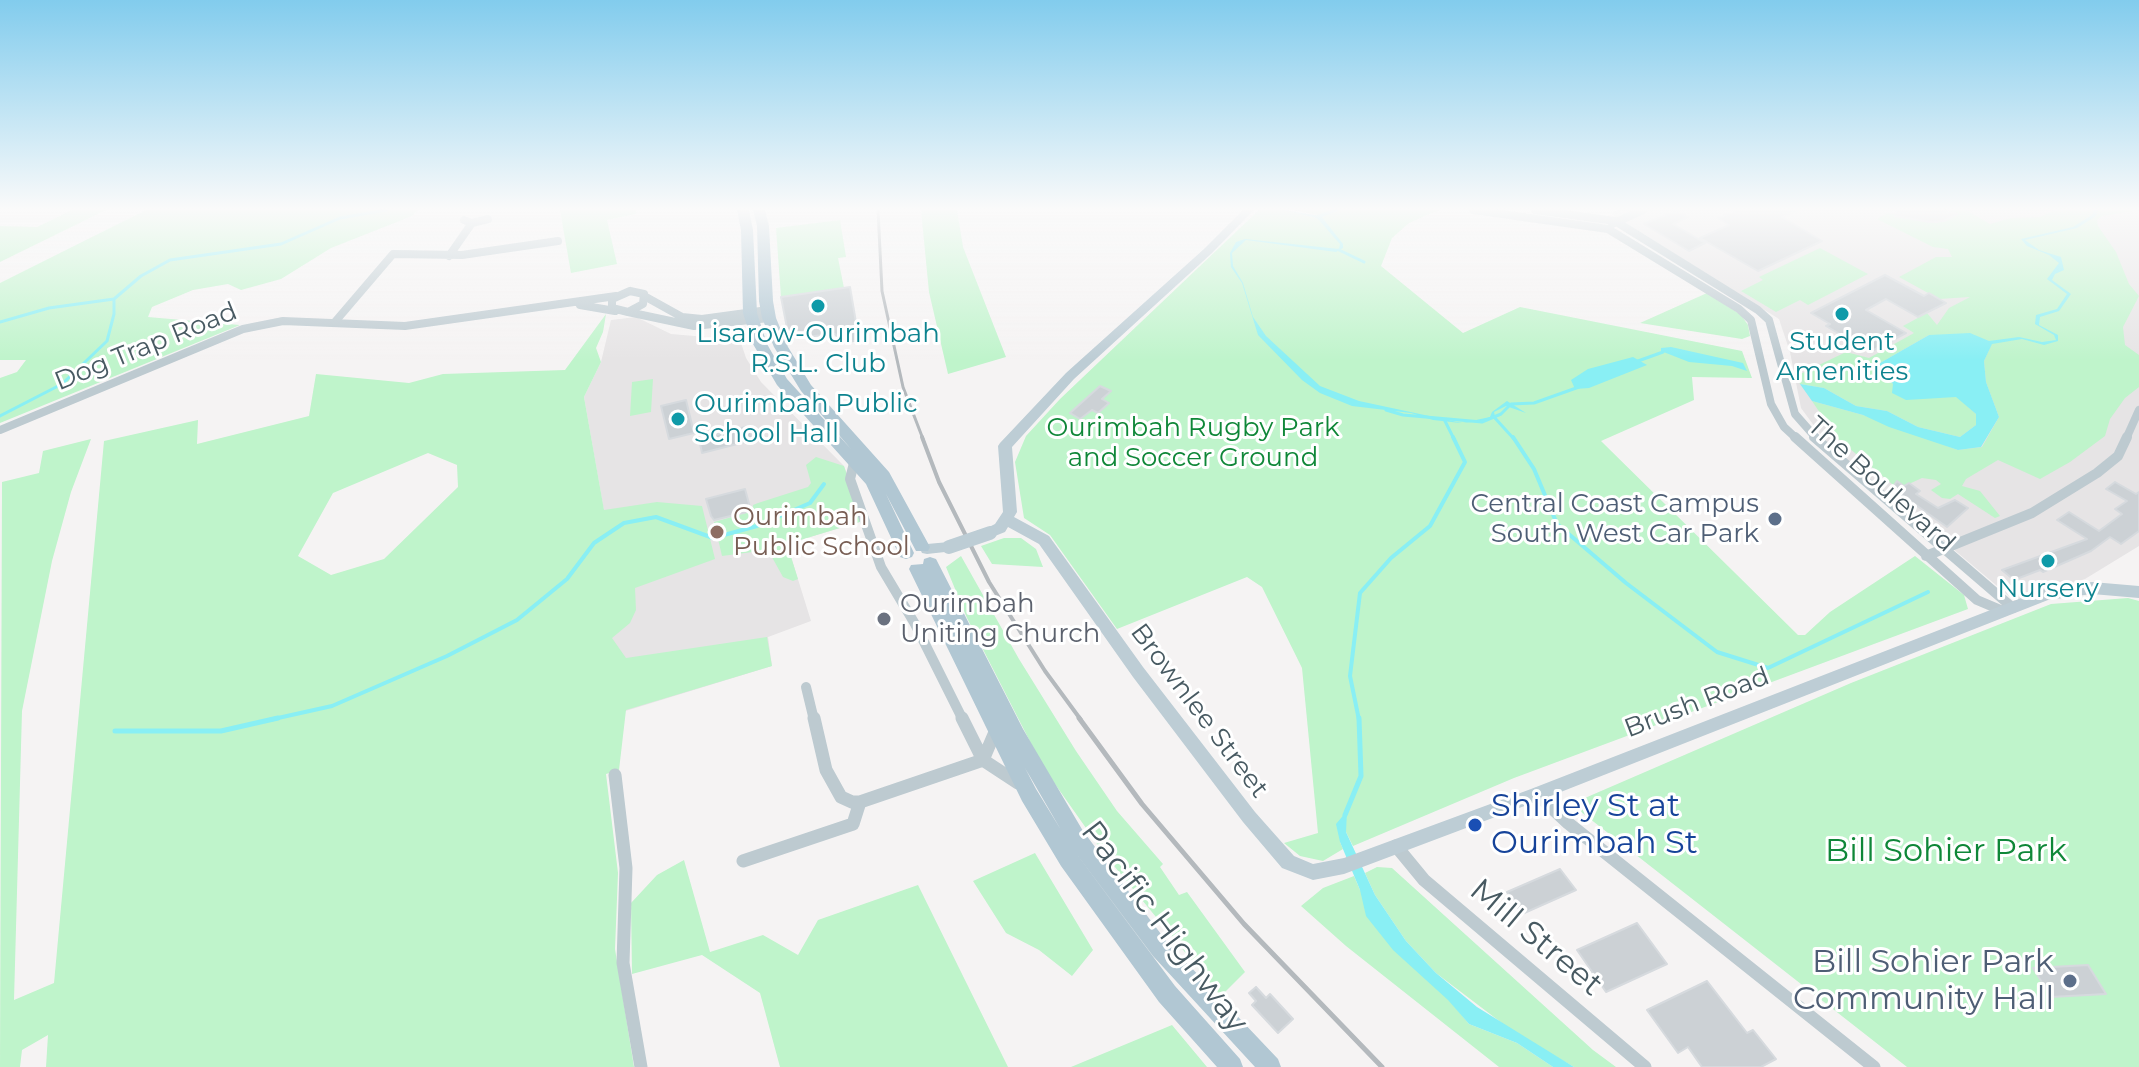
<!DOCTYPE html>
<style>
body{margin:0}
canvas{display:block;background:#f5f3f3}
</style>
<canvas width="2139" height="1067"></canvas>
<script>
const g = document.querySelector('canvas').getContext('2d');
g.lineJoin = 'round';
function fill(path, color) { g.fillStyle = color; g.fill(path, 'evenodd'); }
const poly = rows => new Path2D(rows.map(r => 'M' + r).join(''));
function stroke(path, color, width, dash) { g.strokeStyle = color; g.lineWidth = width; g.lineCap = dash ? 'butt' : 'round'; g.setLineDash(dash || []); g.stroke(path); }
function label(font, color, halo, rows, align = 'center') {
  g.font = font + ' Montserrat,sans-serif'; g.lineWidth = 6; g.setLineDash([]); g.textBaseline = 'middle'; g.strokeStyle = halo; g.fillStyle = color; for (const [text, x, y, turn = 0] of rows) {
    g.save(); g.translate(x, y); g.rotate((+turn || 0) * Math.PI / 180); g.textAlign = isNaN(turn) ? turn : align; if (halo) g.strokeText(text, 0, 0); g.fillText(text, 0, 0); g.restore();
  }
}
fill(poly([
 [1617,210,2139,210,2139,546,2085,579,2015,601,1826,442,1801,408,1790,352,1779,319,1611,214],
 [636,317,671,334,706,337,708,344,716,344,722,338,740,340,746,358,761,382,844,466,863,521,787,544,811,621,768,637,772,666,492,752,604,511,584,397,601,362,611,320]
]), '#e6e4e5');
fill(poly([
 [72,210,106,210,0,262,0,226,37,227],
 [146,210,418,210,412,216,331,248,281,279,241,290,228,284,193,290,152,307,148,317,240,325,0,423,0,378,17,372,26,360,0,360,0,283],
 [560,210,636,210,636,214,607,220,617,264,571,273],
 [921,210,957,210,963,247,1006,357,948,374,929,292],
 [1259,210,1283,210,1317,218,1318,215,1294,210,1439,210,1409,223,1392,238,1381,266,1463,333,1520,307,1742,351,1752,378,1692,377,1694,400,1601,441,1798,635,1805,635,1830,612,1915,556,1964,595,1968,609,1514,778,1353,846,1346,832,1346,812,1340,842,1343,849,1323,861,1300,856,1284,843,1318,833,1302,668,1262,587,1247,577,1117,629,1050,535,1024,518,1015,462,1026,436,1060,399],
 [1946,210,1966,210,1990,224,2011,218,2040,217,2055,210,2139,210,2102,216,2097,220,2098,226,2116,252,2129,284,2139,296,2123,327,2125,345,2139,355,2139,387,2125,398,2110,419,2105,436,2070,462,2040,479,1998,460,1966,479,1962,486,1980,491,2000,516,1995,518,1958,494,1950,499,1942,498,1931,490,1941,484,1936,480,1922,478,1898,489,1837,438,1812,401,1863,415,1958,450,1982,447,1999,417,1986,382,1984,361,1992,343,1929,335,1880,363,1893,384,1934,398,1956,396,1976,414,1976,425,1960,437,1918,427,1887,411,1856,406,1824,388,1800,384,1796,376,1846,352,1869,358,1914,333,1903,326,1927,313,1937,325,1949,308,1970,297,1939,299,1899,277,1936,257,1952,257,1948,249,1933,247,1877,219,1888,213,1936,223,1953,217,1954,213],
 [840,220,846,257,838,258,844,288,781,297,776,228],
 [1820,248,1868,274,1808,305,1800,300,1776,312,1741,291,1763,280,1759,277],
 [1707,293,1741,315,1748,325,1750,336,1742,339,1640,323],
 [606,314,603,332,596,348,601,362,584,397,604,510,657,502,702,506,715,559,635,588,636,610,630,623,612,638,626,658,767,637,772,666,626,710,619,770,606,774,618,873,615,949,634,1067,46,1067,48,1035,22,1050,20,1067,0,1067,2,482,39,473,43,451,91,439,71,492,52,561,22,711,14,1000,54,983,104,441,198,420,197,444,309,416,316,374,409,383,443,374,565,370],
 [428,453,457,465,458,487,384,559,331,575,298,556,333,493],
 [653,379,651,412,630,416,632,382],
 [816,457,844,466,863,521,787,544,798,579,793,581,783,577,768,550,722,556,714,522,753,511,753,505,758,503,808,487,811,483,806,465],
 [1004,538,1021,538,1036,549,1043,567,992,564,981,546],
 [961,556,1019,659,1076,751,1117,811,1163,864,1160,867,1179,895,1187,892,1245,972,1221,996,1105,855,1043,767,967,618,946,567],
 [2128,598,2139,601,2139,1067,1907,1067,1571,804,1851,683,2051,604],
 [1035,853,1093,950,1072,976,1039,950,1006,933,973,881],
 [684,860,710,952,763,935,798,955,818,920,918,885,1008,1067,780,1067,760,993,702,955,632,974,631,903,657,875],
 [1377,867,1392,868,1593,1050,1616,1067,1574,1067,1515,1033,1436,973,1406,941,1375,895,1365,873],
 [1354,876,1360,890,1469,1024,1517,1043,1553,1067,1499,1067,1346,946,1301,906,1323,888],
 [1172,1025,1207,1067,1071,1067]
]), '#bff4cb');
fill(poly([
 [1283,210,1321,216,1343,244,1343,248,1336,252,1246,240,1232,253,1233,266,1243,283,1253,317,1266,336,1320,386,1359,401,1462,423,1490,417,1492,412,1507,401,1526,413,1506,406,1494,412,1495,416,1482,421,1461,423,1433,420,1411,413,1352,406,1320,393,1302,380,1258,335,1242,283,1231,267,1230,253,1236,242,1245,239,1339,249,1340,244,1317,218],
 [2094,210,2098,210,2096,216,2077,228,2025,240,2039,250,2061,257,2064,270,2055,274,2052,280,2071,294,2059,311,2040,317,2039,325,2058,335,2058,341,2044,345,2022,339,1992,344,1984,361,1986,382,1999,417,1981,447,1958,450,1889,427,1863,415,1812,401,1800,384,1824,388,1856,406,1887,411,1918,427,1960,437,1976,425,1976,414,1956,397,1906,400,1892,393,1893,384,1879,369,1880,363,1929,335,1970,333,1989,341,2019,337,2042,342,2056,340,2054,335,2035,324,2036,315,2057,309,2067,294,2047,279,2059,263,2049,255,2027,246,2021,239,2073,227,2092,215],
 [1671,347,1743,363,1747,371,1732,366,1689,362,1661,351,1661,348],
 [1633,357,1647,365,1589,388,1575,389,1571,380,1588,369],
 [1347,811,1346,832,1375,895,1406,941,1436,973,1477,1007,1574,1067,1553,1067,1517,1043,1469,1024,1448,1000,1393,950,1366,916,1360,890,1340,842,1336,824]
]), '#89eff4');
stroke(poly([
 [1317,217,1336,210],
 [1339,250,1364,262],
 [0,322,49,308,114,299],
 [1638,361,1663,352],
 [1386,410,1403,415,1482,422,1501,414,1511,404,1534,403,1579,387],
 [0,416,62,384,107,341,114,314,114,299,141,276,170,260,281,244,340,218,386,210],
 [1494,417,1514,439],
 [1444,419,1454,439]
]), '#89eff4', 3);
stroke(poly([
 [1513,437,1534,469,1557,524,1626,583,1717,652,1768,668,1928,592],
 [269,720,332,706,447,656,517,620,567,579,594,543,624,523,656,517,713,538,757,526,810,503,824,484],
 [1359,720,1350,676,1360,593,1391,558,1430,526,1465,462,1453,437]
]), '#89eff4', 4);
stroke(poly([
 [115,731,221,731,278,718],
 [1345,815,1361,776,1359,718]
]), '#89eff4', 5);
const building = poly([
 [1737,210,1798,210,1782,217,1822,241,1758,271,1700,238,1729,225,1718,218,1737,210],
 [1896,210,1944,210,1957,214,1944,221,1930,222,1895,216,1896,210],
 [1676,211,1688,217,1673,224,1705,243,1689,251,1644,224,1676,211],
 [1885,275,1924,296,1929,293,1946,303,1918,317,1886,299,1866,310,1906,333,1870,352,1826,326,1830,324,1811,313,1885,275],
 [850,287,859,340,843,343,835,334,795,338,794,332,788,333,781,297,850,287],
 [1100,386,1111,391,1102,399,1109,403,1098,413,1092,410,1080,419,1070,413,1100,386],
 [686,400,694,433,669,439,661,406,686,400],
 [749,426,753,440,702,453,699,439,749,426],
 [1897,481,1904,486,1909,483,1920,491,1916,494,1938,508,1955,500,1968,508,1947,527,1892,488,1897,481],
 [2115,482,2136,494,2139,492,2139,531,2121,544,2110,537,2091,551,2043,572,2040,570,2014,580,2002,570,2087,539,2057,520,2069,512,2099,531,2122,514,2115,509,2127,501,2106,489,2115,482],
 [745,489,751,511,714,520,711,516,706,499,745,489],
 [1560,869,1576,890,1522,914,1507,892,1560,869],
 [1637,923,1667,964,1606,992,1577,950,1637,923],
 [2088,965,2106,994,2051,997,2033,968,2088,965],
 [1707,981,1747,1033,1753,1030,1776,1059,1761,1067,1702,1067,1688,1047,1678,1053,1647,1010,1707,981],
 [1256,987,1266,998,1270,994,1293,1019,1278,1033,1252,1005,1256,1001,1249,993,1256,987]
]);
fill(building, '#ccd1d5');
stroke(building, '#d6dade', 2);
stroke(poly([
 [1473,210,1608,229,1739,309,1751,320,1771,404,1784,427,1797,439],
 [1535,210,1615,221,1758,310,1769,320,1795,414,1817,439],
 [464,220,472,223,488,219],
 [1612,224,1643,210],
 [449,256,472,223],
 [630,291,644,294,643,304,628,312,612,308,612,299,630,291],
 [646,297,682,317,702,319,768,310],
 [580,305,615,311],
 [628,312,694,326,769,318],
 [334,323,393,254,462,255,558,241],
 [0,430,243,329,283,321,405,326,616,296],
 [2126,439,2139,410]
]), '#bdcad0', 8);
stroke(poly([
 [1795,437,1977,600,2003,611],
 [1814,437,2013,608],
 [855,459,850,479,881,567,915,624,963,720],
 [1926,556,2032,513,2097,473,2118,456,2127,437],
 [806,687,814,720]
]), '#bdcad0', 10);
stroke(poly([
 [814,718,826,770,841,797,852,802,860,802,983,760,995,732],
 [962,718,983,760],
 [983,760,1018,783],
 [615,775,626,868,623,963,641,1067],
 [1537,794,1568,823,1874,1067],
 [1396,846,1424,880,1645,1067],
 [743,861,853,824,860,802]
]), '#bdcad0', 13);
fill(poly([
 [1243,210,1254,210,1212,253,1074,379,1012,447,1017,512,1014,517,1049,536,1143,667,1255,812,1294,856,1313,864,1344,858,1531,789,2047,588,2092,582,2139,586,2139,598,2092,594,2048,600,1543,799,1344,874,1313,880,1282,868,1243,822,1133,677,1039,544,1008,527,1005,532,990,538,983,533,985,529,995,524,1003,512,998,446,1000,443,1066,373,1204,249,1243,210],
 [949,542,954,543,956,547,954,551,927,554,922,553,920,549,922,545,927,544,949,542]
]), '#bdcdd5');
fill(poly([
 [737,210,749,210,753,230,757,313,767,344,787,379,851,449,801,391,774,347,762,318,759,301,757,226,753,210,765,210,769,226,773,301,776,318,788,347,811,385,889,472,930,547,928,551,916,551,886,494,914,553,912,557,906,559,900,557,866,484,777,385,753,344,743,313,741,230,737,210],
 [930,557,936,559,1023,729,1083,831,1167,942,1278,1059,1281,1067,1255,1067,1153,956,1072,848,1075,852,1175,986,1240,1059,1243,1067,1217,1067,1159,1002,1061,866,1022,801,909,569,911,565,923,564,924,559,930,557],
 [1025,768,1061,830,1036,789,1025,768]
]), '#b1c7d3');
stroke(poly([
 [878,210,882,291,903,387,923,439]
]), '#b4b9bd', 3);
stroke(poly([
 [922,437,939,482,989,582,1045,671,1081,720]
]), '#b4b9bd', 4);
stroke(poly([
 [1079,718,1142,804,1244,924,1382,1067]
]), '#b4b9bd', 5);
stroke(poly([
 [949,547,990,533]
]), '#bdcdd5', 14);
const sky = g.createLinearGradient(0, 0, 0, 360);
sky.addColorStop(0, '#82cced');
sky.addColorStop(0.58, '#fafafa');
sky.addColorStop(1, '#fafafa00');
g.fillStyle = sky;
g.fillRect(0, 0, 2139, 360);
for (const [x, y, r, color] of [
 [818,306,8,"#0f9aa8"],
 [1842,314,8,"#0f9aa8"],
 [678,419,8,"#0f9aa8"],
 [1775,519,8,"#5c6f8a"],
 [717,532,8,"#8d6e63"],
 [2048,561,8,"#0f9aa8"],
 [884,619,8,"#6b7280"],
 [1475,825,8,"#1a4fb4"],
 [2070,981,8,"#5c6f8a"]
]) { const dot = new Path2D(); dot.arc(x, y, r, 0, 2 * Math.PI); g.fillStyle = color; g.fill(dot); stroke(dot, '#fff', 3); }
label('26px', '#0d838f', '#fff', [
 ["Lisarow-Ourimbah",818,334],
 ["R.S.L. Club",818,364],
 ["Student",1842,342],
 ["Amenities",1842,372],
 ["Ourimbah Public",694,404,"left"],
 ["School Hall",694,434,"left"],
 ["Nursery",2048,589]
]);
label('26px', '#485a62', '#fff', [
 ["Dog Trap Road",146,347,-22],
 ["The Boulevard",1881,485,42],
 ["Brush Road",1697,703,-21],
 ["Brownlee Street",1199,711,53]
]);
label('26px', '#0f8738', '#fff', [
 ["Ourimbah Rugby Park",1193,428],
 ["and Soccer Ground",1193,458]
]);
label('26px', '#4e5e75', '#fff', [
 ["Central Coast Campus",1759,504],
 ["South West Car Park",1759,534]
], 'right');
label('26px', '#785e54', '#fff', [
 ["Ourimbah",733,517],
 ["Public School",733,547]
], 'left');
label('26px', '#5b616d', '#fff', [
 ["Ourimbah",900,604],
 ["Uniting Church",900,634]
], 'left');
label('32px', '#164399', '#fff', [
 ["Shirley St at",1491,807],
 ["Ourimbah St",1491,844]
], 'left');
label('32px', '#0f8738', '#fff', [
 ["Bill Sohier Park",1946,852]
]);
label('32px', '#485a62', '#fff', [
 ["Pacific Highway",1164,927,53],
 ["Mill Street",1536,938,40]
]);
label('32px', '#4e5e75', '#fff', [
 ["Bill Sohier Park",2054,963],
 ["Community Hall",2054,1000]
], 'right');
</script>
